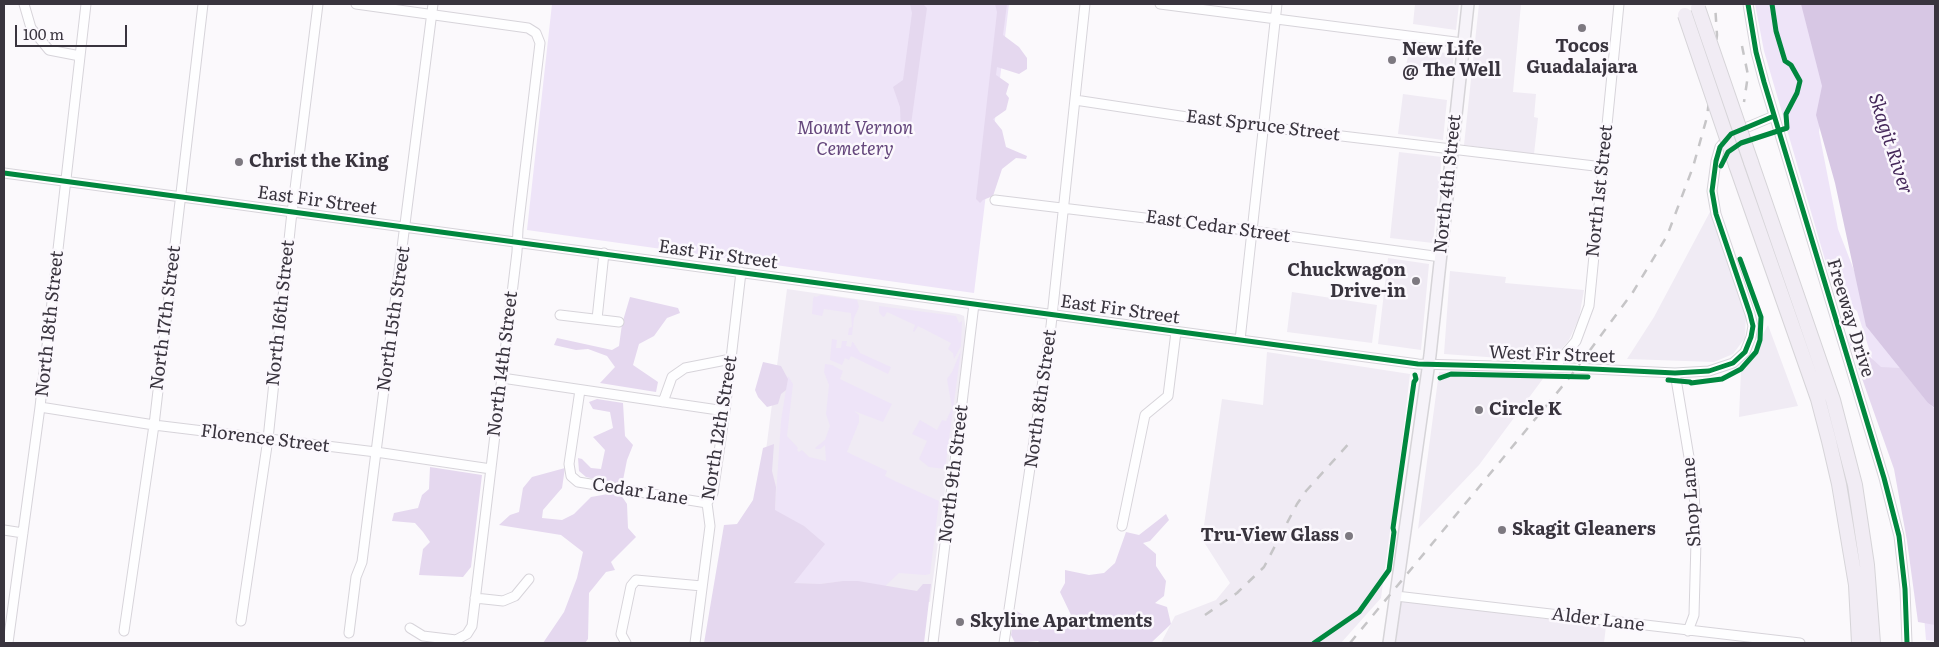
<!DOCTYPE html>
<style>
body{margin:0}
#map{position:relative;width:1939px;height:647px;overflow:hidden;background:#fbf9fc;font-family:Literata,serif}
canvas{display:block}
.frame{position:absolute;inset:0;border:5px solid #39343e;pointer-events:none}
.scale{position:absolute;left:15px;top:25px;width:112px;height:22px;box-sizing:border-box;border:2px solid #39343e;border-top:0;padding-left:6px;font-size:15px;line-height:18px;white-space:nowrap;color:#39343e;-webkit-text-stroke:4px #fbf8fd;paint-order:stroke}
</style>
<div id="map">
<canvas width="1939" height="647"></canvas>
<div class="frame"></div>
<div class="scale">100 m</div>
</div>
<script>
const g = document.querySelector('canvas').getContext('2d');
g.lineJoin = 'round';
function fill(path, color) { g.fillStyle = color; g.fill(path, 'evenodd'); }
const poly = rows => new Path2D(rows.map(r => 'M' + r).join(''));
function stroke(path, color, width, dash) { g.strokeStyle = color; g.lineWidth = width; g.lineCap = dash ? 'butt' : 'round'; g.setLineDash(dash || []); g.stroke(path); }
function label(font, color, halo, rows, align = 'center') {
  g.font = font + ' Literata,serif'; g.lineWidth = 5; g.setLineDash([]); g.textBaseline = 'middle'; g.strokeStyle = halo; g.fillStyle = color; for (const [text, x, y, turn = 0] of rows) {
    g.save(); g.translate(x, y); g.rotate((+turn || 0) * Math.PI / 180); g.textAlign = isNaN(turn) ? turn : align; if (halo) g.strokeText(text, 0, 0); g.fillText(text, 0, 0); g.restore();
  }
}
fill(poly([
 [1415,4,1459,4,1456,30,1413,24],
 [1479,4,1521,4,1513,92,1536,94,1534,117,1538,118,1534,154,1464,145],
 [1410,48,1454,54,1452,70,1406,65],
 [1403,94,1447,100,1443,140,1398,134],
 [1399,152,1442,157,1433,243,1390,238],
 [1711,210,1746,313,1745,338,1733,354,1714,362,1627,359,1654,317],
 [1388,258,1429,264,1421,350,1378,344],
 [1450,271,1506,277,1505,283,1584,290,1579,318,1569,340,1553,359,1543,361,1444,354],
 [787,289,959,314,964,316,966,332,930,602,793,583,756,527],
 [1292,292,1377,305,1372,343,1287,332],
 [1768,325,1798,406,1739,417,1741,370,1746,368,1758,351,1762,336],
 [1267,352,1410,374,1402,443,1381,598,1341,643,1161,643,1175,616,1216,600,1230,583,1202,539,1222,399,1263,405],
 [1439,372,1545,376,1479,465,1418,529],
 [1401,598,1476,606,1475,610,1606,626,1604,643,1396,643]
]), '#f0ebf4');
fill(poly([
 [552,4,1009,4,974,293,527,230],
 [1755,4,1805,4,1827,72,1819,132,1838,229,1857,278,1935,383,1935,641,1926,640,1920,567,1884,396,1857,311,1835,294,1764,51],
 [821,295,857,300,859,307,854,318,852,335,848,335,849,328,852,327,851,313,824,309,822,316,812,314,813,299,814,296,816,297],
 [879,306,956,316,959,323,962,321,961,346,954,359,953,353,948,349,951,343,918,326,914,332,913,331,915,325,887,312,884,317,882,316,879,312],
 [832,339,837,340,836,348,841,348,842,341,847,341,846,346,851,347,852,342,853,342,860,353,891,367,888,374,851,356,849,360,845,358,842,365,830,360],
 [961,350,945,469,929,467,919,459,927,441,912,434,920,420,937,430,942,420,946,421,952,408,947,379,952,372],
 [825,364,832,365,843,371,840,379,892,404,883,422,854,411,859,415,859,422,847,452,887,471,885,476,895,481,939,501,930,574,925,575,899,573,885,586,844,581,820,584,793,583,778,513,775,510,781,421,788,376,793,384,787,436,798,448,797,450,799,452,802,450,809,457,826,461,825,445,820,449,816,449,815,448,825,440,830,426,826,414,829,385,824,372]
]), '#eee4f8');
fill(poly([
 [910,4,923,4,927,8,909,139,901,131,900,107,893,87,903,80,912,13],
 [995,4,1007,4,1003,35,1019,47,1027,58,1027,69,1019,74,997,67,996,75,1009,84,1006,94,1009,98,1006,110,993,119,1002,130,1006,147,1027,156,1026,159,1016,158,1002,169,993,196,983,200,980,203,976,199,997,12],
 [630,297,678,308,680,313,667,318,654,336,639,344,633,365,658,382,656,392,600,383,615,367,607,356,588,349,576,350,554,345,557,338,612,350,619,346,622,324],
 [1847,336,1881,367,1900,368,1928,403,1935,409,1935,625,1918,622,1907,541,1894,469],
 [763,362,781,366,788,379,786,390,781,394,778,404,767,407,758,397,755,390],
 [597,399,623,403,625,436,633,445,627,460,622,485,586,477,579,471,578,458,582,459,591,468,601,469,605,450,593,437,613,428,610,412,593,409,589,402],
 [774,444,772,471,776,487,775,510,804,526,825,544,794,583,820,584,843,581,858,581,917,591,923,584,931,584,924,643,704,643,724,525,737,524,753,500,763,448],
 [430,467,482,475,471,567,463,577,419,575,423,549,430,542,423,532,415,523,392,521,394,513,418,508,422,495,429,489],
 [565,468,562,488,543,510,542,518,562,520,574,514,591,497,619,492,627,504,628,528,636,537,611,562,615,570,606,572,589,593,588,639,585,643,543,643,564,612,577,578,583,552,561,535,499,525,510,515,519,512,523,488,532,477],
 [1166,514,1169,520,1150,541,1143,543,1156,554,1156,566,1166,581,1164,596,1155,603,1167,607,1171,624,1152,642,1040,643,1038,641,1015,643,1011,635,1015,610,1041,626,1062,629,1071,624,1071,615,1060,592,1065,583,1065,570,1089,575,1104,573,1115,563,1126,532,1139,535]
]), '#e5d8ef');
fill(poly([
 [1801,4,1935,4,1935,408,1928,403,1866,326,1835,183,1816,115,1822,86]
]), '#d7c7e4');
const minor = poly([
 [24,4,31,28,49,50,80,56],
 [356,4,528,28,536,33,540,43,518,229,517,252,472,626,467,634,456,640,423,636,410,628],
 [1160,4,1463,43],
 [1748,4,1756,52,1764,82,1884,478,1899,536,1905,589,1907,643],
 [1075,100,1207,120,1603,167],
 [4,173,1418,364,1572,368,1675,373,1709,371,1733,363,1745,352,1751,337,1753,326,1750,314,1716,214,1712,191,1716,161,1720,147,1731,134,1774,116],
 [995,200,1245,230,1441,257],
 [560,315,619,322],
 [597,319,604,253],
 [1240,340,1277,4],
 [1553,368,1576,341,1589,306,1619,4],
 [1675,373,1694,487,1696,541,1694,615,1688,631],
 [502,378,725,411],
 [580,390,569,464,571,476,578,482,707,503],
 [663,402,672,377,685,368,731,359],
 [40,407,154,425,376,452,491,469],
 [1122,526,1145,415,1168,396,1176,332],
 [4,530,23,533],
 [1396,596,1800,643],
 [475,598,503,601,515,596,529,579],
 [241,621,268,439,291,221,318,4],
 [124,631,154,425,203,4],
 [349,633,356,577,362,562,433,4],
 [8,643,40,407,86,4],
 [626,643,621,634,631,586,636,580,702,586],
 [695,643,710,526,707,503,713,493,725,411,741,272],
 [933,643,974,304],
 [1004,643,1051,326,1085,4]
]);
const major = poly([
 [1389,643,1430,355,1468,4]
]);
const highway = poly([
 [1751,162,1833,400,1855,485,1867,565,1873,643],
 [1736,165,1818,399,1829,441,1839,484,1856,585,1859,643]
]);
stroke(minor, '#d7d4da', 11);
stroke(major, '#d6d4d8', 14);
stroke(highway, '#d6d4d8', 16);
stroke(minor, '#fefeff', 9);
stroke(major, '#f6f3f9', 11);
stroke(highway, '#f1ecf4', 14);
stroke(poly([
 [1742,46,1748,75,1744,102],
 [1205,615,1237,593,1264,567,1297,504,1306,491,1353,439],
 [1350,643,1570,377,1633,292,1667,236,1693,167,1707,117,1717,35,1715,4]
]), '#c6c5c7', 2.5, [9, 9]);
const highwayBridge = poly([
 [1698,8,1751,162],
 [1685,15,1736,165]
]);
stroke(highwayBridge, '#d6d4d8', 16, []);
stroke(highwayBridge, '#f1ecf4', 14);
stroke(poly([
 [1748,4,1756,52,1764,82,1884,478,1899,536,1905,589,1907,643],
 [1721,166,1728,152,1741,143,1787,128,1786,114,1797,93,1800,81,1791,65,1785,61,1776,31,1772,4],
 [4,173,1418,364,1572,368,1675,373,1709,371,1733,363,1745,352,1751,337,1753,326,1750,314,1716,214,1712,191,1716,161,1720,147,1731,134,1774,116],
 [1440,378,1451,374,1588,377],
 [1668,380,1690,382,1691,383,1722,379,1741,369,1756,352,1760,340,1761,317,1740,259],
 [1314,643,1359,612,1389,570,1394,532,1393,528,1414,382,1416,379,1415,375]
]), '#00873e', 5);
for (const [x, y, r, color] of [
 [1582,28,5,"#7d7980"],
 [1392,60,5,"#7d7980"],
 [239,162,5,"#7d7980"],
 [1416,281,5,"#7d7980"],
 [1479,410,5,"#7d7980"],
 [1502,530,5,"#7d7980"],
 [1349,536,5,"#7d7980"],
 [960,622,5,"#7d7980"]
]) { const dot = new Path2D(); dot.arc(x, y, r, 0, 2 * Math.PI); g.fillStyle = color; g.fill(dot); stroke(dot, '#fbf8fd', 2); }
label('bold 18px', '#39343e', '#fbf8fd', [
 ["Tocos",1582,47,"center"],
 ["Guadalajara",1582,68,"center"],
 ["New Life",1402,50],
 ["@ The Well",1402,71],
 ["Christ the King",249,162],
 ["Chuckwagon",1406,271,"right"],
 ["Drive-in",1406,292,"right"],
 ["Circle K",1489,410],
 ["Skagit Gleaners",1512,530],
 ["Tru-View Glass",1339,536,"right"],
 ["Skyline Apartments",970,622]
], 'left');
label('18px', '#39343e', '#fbf8fd', [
 ["East Spruce Street",1263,126,7],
 ["North 4th Street",1448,184,-84],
 ["North 1st Street",1600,191,-84],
 ["East Fir Street",317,201,8],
 ["East Cedar Street",1218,227,8],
 ["East Fir Street",718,255,8],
 ["East Fir Street",1120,310,8],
 ["North 16th Street",281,313,-84],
 ["North 17th Street",166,318,-83],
 ["Freeway Drive",1850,318,73],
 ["North 15th Street",394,319,-82],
 ["North 18th Street",50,324,-84],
 ["West Fir Street",1552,355,2],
 ["North 14th Street",503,364,-83],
 ["North 8th Street",1041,399,-82],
 ["North 12th Street",720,428,-81],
 ["Florence Street",265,439,7],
 ["North 9th Street",954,474,-83],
 ["Cedar Lane",640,492,9],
 ["Shop Lane",1692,502,-94],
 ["Alder Lane",1598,620,7]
]);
label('italic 18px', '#65477c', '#fbf8fd', [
 ["Mount Vernon",855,129],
 ["Cemetery",855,150]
]);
label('italic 19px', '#45285a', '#fbf8fd', [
 ["Skagit River",1890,144,72]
]);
</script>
